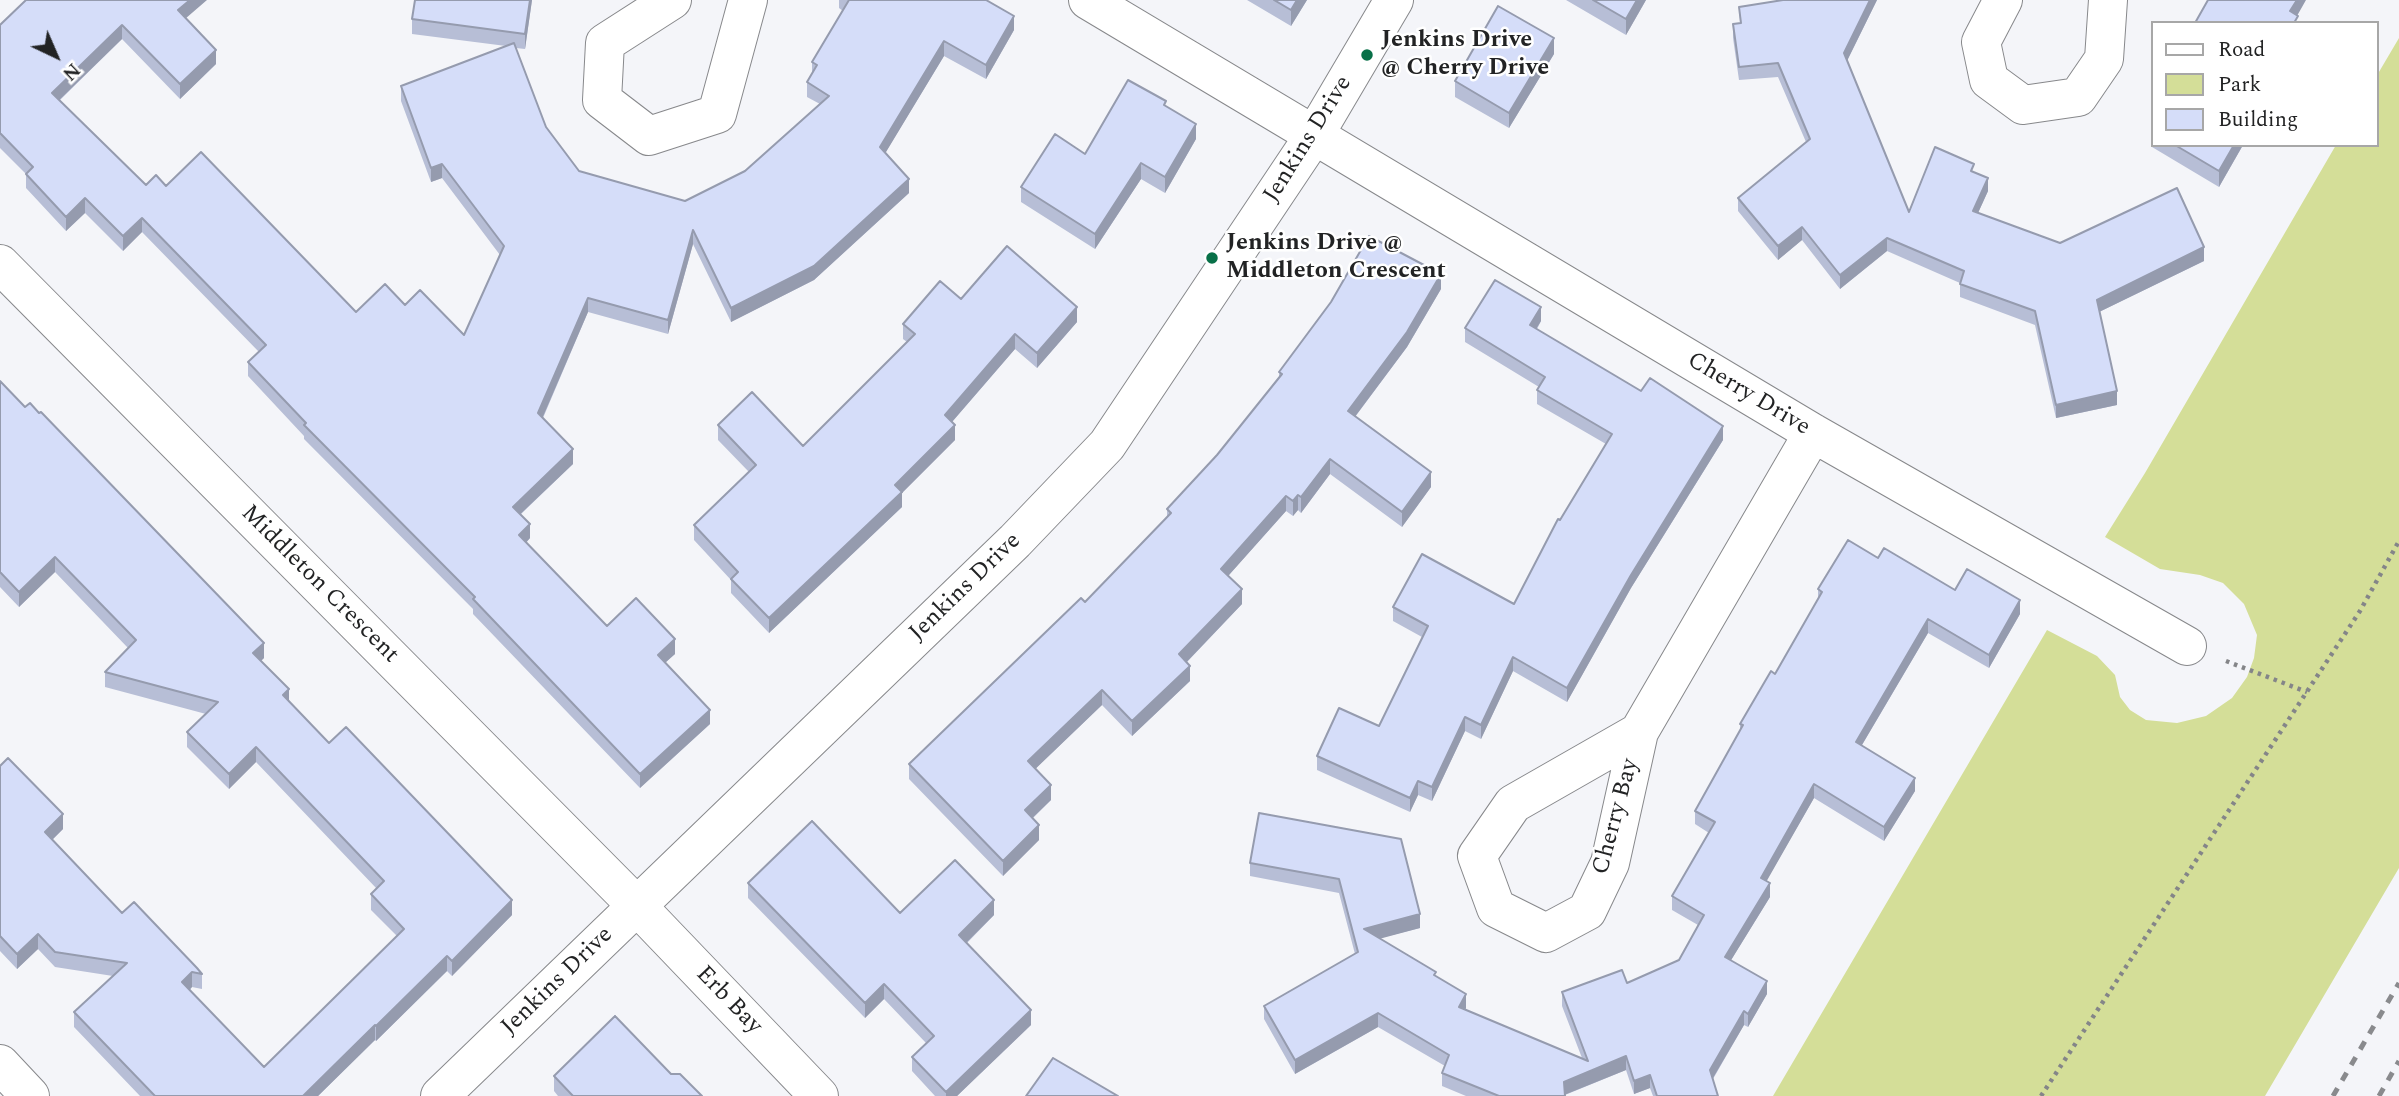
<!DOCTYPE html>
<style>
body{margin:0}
#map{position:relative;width:2399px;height:1096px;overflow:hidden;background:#f4f5f9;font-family:Spectral,serif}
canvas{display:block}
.legend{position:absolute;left:2151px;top:21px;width:228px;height:126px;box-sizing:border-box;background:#fff;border:2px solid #a7a7a7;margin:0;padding:9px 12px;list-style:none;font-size:21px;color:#222324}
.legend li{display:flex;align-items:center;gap:14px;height:35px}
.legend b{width:35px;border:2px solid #a7a7a7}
.north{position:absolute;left:21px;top:21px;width:70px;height:70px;-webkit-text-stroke:5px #fff;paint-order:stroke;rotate:136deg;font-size:19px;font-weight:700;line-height:28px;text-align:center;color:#222324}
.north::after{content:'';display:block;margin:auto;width:24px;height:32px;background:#222324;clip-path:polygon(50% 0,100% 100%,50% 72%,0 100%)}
</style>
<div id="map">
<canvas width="2399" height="1096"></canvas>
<ul class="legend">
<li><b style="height:9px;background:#fff"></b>Road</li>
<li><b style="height:19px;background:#d4de98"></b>Park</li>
<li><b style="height:19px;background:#d5ddf9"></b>Building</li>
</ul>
<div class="north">N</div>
</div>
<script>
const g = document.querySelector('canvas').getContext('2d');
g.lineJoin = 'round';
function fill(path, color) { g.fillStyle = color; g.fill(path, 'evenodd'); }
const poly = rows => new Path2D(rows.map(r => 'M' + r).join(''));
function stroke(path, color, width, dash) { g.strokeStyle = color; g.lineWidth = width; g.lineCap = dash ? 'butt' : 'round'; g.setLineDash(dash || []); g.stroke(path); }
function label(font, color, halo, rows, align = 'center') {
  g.font = font + ' Spectral,serif'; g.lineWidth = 5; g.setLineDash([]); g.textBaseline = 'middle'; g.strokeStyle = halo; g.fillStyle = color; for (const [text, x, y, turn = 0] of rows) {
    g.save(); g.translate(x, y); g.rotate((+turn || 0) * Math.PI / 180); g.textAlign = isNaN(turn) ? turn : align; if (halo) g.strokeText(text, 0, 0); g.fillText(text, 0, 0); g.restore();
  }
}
fill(poly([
 [2399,38,2399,868,2265,1096,1773,1096,2047,630,2097,656,2115,675,2120,697,2130,710,2146,720,2177,723,2206,716,2232,698,2247,677,2254,658,2257,635,2244,604,2223,583,2200,575,2160,569,2105,537,2145,473,2336,145,2376,145,2376,77]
]), '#d4de98');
const street = poly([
 [672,0,605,43,602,100,649,136,717,114,748,0],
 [1088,0,1813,433,2187,646],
 [2003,0,1981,42,1989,80,2023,105,2078,97,2104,59,2108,0],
 [0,264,637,906,819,1096],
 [1639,732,1513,804,1477,856,1496,908,1546,933,1587,911,1610,863,1639,732,1813,433],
 [0,1064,30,1096],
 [440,1096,1015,541,1107,445,1315,134,1394,0]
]);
stroke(street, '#87888b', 40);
stroke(poly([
 [2226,661,2307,692],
 [2041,1096,2360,611,2399,541]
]), '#848588', 4.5, [3.5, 5]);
stroke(street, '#fff', 38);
stroke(poly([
 [2333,1096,2399,983],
 [2379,1096,2399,1061]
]), '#898a8d', 5, [9, 9]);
fill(poly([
 [415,0,532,0,525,49,516,48,546,127,579,171,685,201,745,171,820,104,807,97,807,82,812,73,812,62,843,11,839,8,839,0,986,0,1014,30,986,79,944,56,885,153,909,193,814,280,731,322,693,244,668,334,588,312,543,418,573,464,521,514,530,538,526,543,607,626,675,654,665,663,710,724,640,788,473,614,473,609,304,439,304,436,248,376,248,362,259,352,142,232,123,251,85,213,66,231,26,188,26,174,0,148,0,25,186,18,216,64,180,99,122,39,60,100,146,185,166,186,356,312,405,305,464,335,500,255,442,178,431,182,401,101,401,86,506,46,412,34,412,19],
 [1247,0,1307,0,1291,26],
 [1566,0,1646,0,1626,35],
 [1877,0,1847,61,1909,212,1974,172,1988,191,1978,213,2060,243,2204,261,2099,312,2117,405,2056,418,2035,325,1960,297,1960,283,1887,251,1840,289,1802,240,1778,260,1738,211,1738,198,1806,142,1778,77,1739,80,1733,38,1733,24,1740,23,1739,7],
 [1554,54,1509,128,1455,97,1455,81],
 [1166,106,1196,139,1165,193,1141,179,1095,249,1021,202,1021,187,1085,154],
 [2152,132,2152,145,2243,145,2219,187,2152,147],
 [1441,289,1407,347,1355,417,1431,487,1402,527,1330,474,1301,513,1298,510,1293,516,1286,511,1228,576,1242,604,1187,662,1190,681,1132,736,1102,705,1035,769,1051,800,1033,818,1039,840,1003,876,909,779,909,764,1085,602,1167,517,1167,509,1217,455,1279,377,1279,372],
 [961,299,1077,322,1037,368,1015,349,952,422,955,440,902,493,902,507,769,633,731,593,731,580,694,540,694,525,749,472,718,440,718,425,803,446,907,342,903,339,903,324],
 [1541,321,1537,329,1723,440,1631,588,1567,702,1513,671,1481,739,1465,731,1432,801,1418,795,1410,812,1317,770,1317,756,1379,726,1422,637,1393,621,1393,607,1514,604,1560,520,1606,444,1537,404,1537,390,1539,387,1465,342,1465,328],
 [0,381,264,658,261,661,289,701,329,743,512,915,452,976,447,971,376,1041,375,1040,318,1096,140,1096,74,1027,74,1012,113,976,55,967,38,949,17,969,0,951,0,766,63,829,52,840,122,913,202,974,202,989,192,987,190,990,264,1067,397,936,371,910,371,894,377,889,256,762,229,789,187,747,187,732,206,714,105,687,105,672,128,648,55,572,19,607,0,587],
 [1878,558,1955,590,2020,614,1989,668,1928,633,1862,745,1915,791,1884,841,1814,798,1766,881,1770,897,1731,960,1767,994,1748,1027,1744,1025,1713,1079,1718,1096,1653,1096,1650,1088,1634,1094,1626,1070,1565,1095,1565,1096,1466,1096,1442,1086,1442,1073,1445,1066,1378,1027,1295,1074,1264,1019,1264,1006,1355,954,1339,893,1250,876,1250,863,1259,813,1420,928,1380,938,1436,976,1466,1008,1465,1010,1582,1058,1562,1006,1562,992,1627,983,1679,960,1698,925,1672,910,1672,896,1709,833,1695,824,1695,811,1740,731,1740,724,1775,674,1818,600,1818,589],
 [748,883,900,913,994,915,967,943,1031,1025,957,1096,935,1096,912,1071,912,1057,926,1043,884,999,865,1018,748,898],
 [671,1074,702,1096,558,1096,554,1091,554,1076]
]), '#b7bed6');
fill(poly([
 [190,0,207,0,178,25,178,10],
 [530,0,532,0,525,49,525,34],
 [1297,0,1307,0,1291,26,1291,10],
 [1637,0,1646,0,1626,35,1626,19],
 [1870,0,1877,0,1844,67,1844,53],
 [2297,0,2306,0,2293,23,2290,11],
 [1014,16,1014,30,986,79,986,65],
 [122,25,122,39,52,107,52,93],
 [1554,38,1554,54,1509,128,1509,113],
 [944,41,944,56,880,162,880,147],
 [216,50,216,64,180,99,180,84],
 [1196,124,1196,139,1165,193,1165,177],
 [2234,145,2243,145,2219,187,2219,171],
 [1141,163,1141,179,1095,249,1095,234],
 [442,164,442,178,431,182,431,168],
 [1988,178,1988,191,1973,224,1973,211],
 [909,179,909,193,814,280,731,322,731,308],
 [85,198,85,213,66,231,66,217],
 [142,218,142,232,123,251,123,236],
 [1802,227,1802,240,1778,260,1778,246],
 [693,230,693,244,668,334,668,320],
 [1887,238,1887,251,1840,289,1840,275],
 [2204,247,2204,261,2097,313,2097,300],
 [1441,274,1441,289,1407,347,1348,426,1348,411],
 [588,298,588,312,538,428,538,413],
 [1077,307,1077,322,1037,368,1037,353],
 [1541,307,1541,321,1530,339,1530,325],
 [1015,334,1015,349,945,430,945,415],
 [2117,391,2117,405,2056,418,2056,405],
 [955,425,955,440,902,493,902,507,769,633,769,618,895,485],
 [1723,426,1723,440,1631,588,1567,702,1567,688,1631,575],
 [573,449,573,464,513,521,513,507],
 [1330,459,1330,474,1301,513,1301,497],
 [1431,472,1431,487,1402,527,1402,512],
 [1298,495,1298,510,1293,516,1293,501],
 [1286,496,1286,511,1221,584,1221,569],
 [530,524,530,538,519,550,519,535],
 [55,557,55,572,19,607,19,592],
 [1242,589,1242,604,1179,670,1179,654],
 [2020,600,2020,614,1989,668,1989,655],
 [1928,619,1928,633,1856,755,1856,742],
 [675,639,675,654,658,669,658,655],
 [264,643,264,658,253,668,253,653],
 [1513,657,1513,671,1481,739,1481,725],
 [1190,666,1190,681,1132,736,1132,721],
 [289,689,289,704,283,695],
 [1102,690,1102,705,1028,776,1028,761],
 [710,710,710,724,640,788,640,774],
 [1465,717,1465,731,1432,801,1432,787],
 [256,747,256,762,229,789,229,774],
 [1915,778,1915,791,1884,841,1884,827],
 [1418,781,1418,795,1410,812,1410,798],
 [1814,784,1814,798,1761,891,1761,878],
 [1051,785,1051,800,1025,825,1025,810],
 [63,814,63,829,45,847,45,832],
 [1039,825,1039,840,1003,876,1003,861],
 [1770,883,1770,897,1725,970,1725,957],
 [512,900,512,915,452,976,452,961],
 [994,900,994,915,959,950,959,935],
 [1420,914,1420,928,1364,943,1364,929],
 [38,934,38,949,17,969,17,954],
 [447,956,447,971,376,1041,376,1026],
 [192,972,192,987,182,997,182,982],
 [1767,981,1767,994,1748,1027,1748,1014],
 [884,984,884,999,865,1018,865,1003],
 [1466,994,1466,1008,1459,1021,1459,1007],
 [1031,1010,1031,1025,957,1096,946,1096,946,1092],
 [1744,1011,1744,1025,1710,1083,1710,1070],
 [1378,1013,1378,1027,1295,1074,1295,1060],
 [375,1025,375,1040,318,1096,303,1096],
 [1626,1056,1626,1070,1564,1095,1564,1082],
 [1650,1075,1650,1088,1634,1094,1634,1081]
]), '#959bae');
const building = poly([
 [26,0,190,0,178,10,216,50,180,84,122,25,52,93,146,185,156,175,166,186,201,152,356,312,385,284,405,305,420,290,464,335,504,246,442,164,431,168,401,86,514,43,546,127,579,171,685,201,745,171,829,96,807,82,817,65,812,62,849,0,986,0,1014,16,986,65,944,41,880,147,909,179,814,266,731,308,693,230,668,320,588,298,538,413,573,449,513,507,530,524,519,535,607,626,636,598,675,639,658,655,710,710,640,774,473,599,475,597,304,425,306,423,248,362,266,345,142,218,123,236,85,198,66,217,26,174,33,167,0,133,0,25,26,0],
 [415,0,530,0,525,34,412,19,415,0],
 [1274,0,1297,0,1291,10,1274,0],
 [1593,0,1637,0,1626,19,1593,0],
 [1783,0,1870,0,1844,53,1909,212,1935,147,1974,164,1971,171,1988,178,1973,211,2060,243,2177,188,2204,247,2097,300,2117,391,2056,405,2035,311,1960,284,1964,271,1887,238,1840,275,1802,227,1778,246,1738,198,1810,139,1778,63,1739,67,1733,24,1741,23,1739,7,1783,0],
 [2208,0,2297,0,2290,11,2298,16,2294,23,2195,23,2208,0],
 [1498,6,1554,38,1509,113,1455,81,1498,6],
 [1128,80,1166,101,1164,105,1196,124,1165,177,1141,163,1095,234,1021,187,1055,134,1085,154,1128,80],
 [2175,145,2234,145,2219,171,2175,145],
 [1369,236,1441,274,1407,332,1348,411,1431,472,1402,512,1330,459,1301,497,1298,495,1293,501,1286,496,1221,569,1242,589,1179,654,1190,666,1132,721,1102,690,1028,761,1051,785,1025,810,1039,825,1003,861,909,764,1081,598,1085,602,1171,513,1167,509,1217,455,1282,374,1279,372,1331,302,1369,236],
 [1007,246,1077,307,1037,353,1015,334,945,415,955,425,895,485,902,492,769,618,731,579,738,572,694,525,756,465,718,425,752,392,803,446,915,334,903,324,940,281,961,299,1007,246],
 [1495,280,1541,307,1530,325,1641,391,1650,378,1723,426,1631,575,1567,688,1513,657,1481,725,1465,717,1432,787,1418,781,1410,798,1317,756,1339,708,1379,726,1428,626,1393,607,1422,554,1514,604,1558,519,1560,520,1612,434,1537,390,1545,377,1465,328,1495,280],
 [0,381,25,407,30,403,39,413,41,412,264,643,253,653,289,689,283,695,329,743,346,727,512,900,452,961,447,956,376,1026,375,1025,303,1096,155,1096,74,1012,127,963,55,952,38,934,17,954,0,936,0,766,8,758,63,814,45,832,122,913,134,902,197,968,202,974,192,972,182,982,264,1067,404,929,371,894,384,881,256,747,229,774,187,732,218,702,105,672,136,640,55,557,19,592,0,572,0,381],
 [1848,540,1878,558,1884,548,1955,590,1967,569,2020,600,1989,655,1928,619,1856,742,1915,778,1884,827,1814,784,1761,878,1770,883,1725,957,1767,981,1748,1014,1744,1011,1710,1070,1718,1096,1657,1096,1650,1075,1634,1081,1626,1056,1564,1082,1565,1096,1499,1096,1442,1073,1449,1055,1378,1013,1295,1060,1264,1006,1358,952,1339,879,1250,863,1259,813,1401,839,1420,914,1364,929,1436,972,1434,975,1466,994,1459,1007,1588,1061,1562,992,1622,970,1627,983,1679,960,1704,915,1672,896,1715,822,1695,811,1743,725,1740,724,1771,671,1775,674,1822,592,1818,589,1848,540],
 [812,821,900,913,955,860,994,900,959,935,1031,1010,946,1092,912,1057,934,1036,884,984,865,1003,748,883,812,821],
 [615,1016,671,1074,680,1074,702,1096,573,1096,554,1076,615,1016],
 [1053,1058,1118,1096,1026,1096,1053,1058]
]);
fill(building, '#d5ddf9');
stroke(building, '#959bae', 2);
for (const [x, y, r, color] of [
 [1367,55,7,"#087048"],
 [1212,258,7,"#087048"]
]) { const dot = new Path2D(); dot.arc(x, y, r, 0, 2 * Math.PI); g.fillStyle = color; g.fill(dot); stroke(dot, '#fff', 2.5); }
label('bold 24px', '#222324', '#fff', [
 ["Jenkins Drive",1381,41],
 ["@ Cherry Drive",1381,69],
 ["Jenkins Drive @",1226,244],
 ["Middleton Crescent",1226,272]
], 'left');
label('24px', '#222324', '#fff', [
 ["Jenkins Drive",1309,140,-58],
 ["Cherry Drive",1748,395,31],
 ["Middleton Crescent",319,585,45],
 ["Jenkins Drive",966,588,-44],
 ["Cherry Bay",1617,817,-75],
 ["Jenkins Drive",558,982,-44],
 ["Erb Bay",728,1001,46]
]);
</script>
